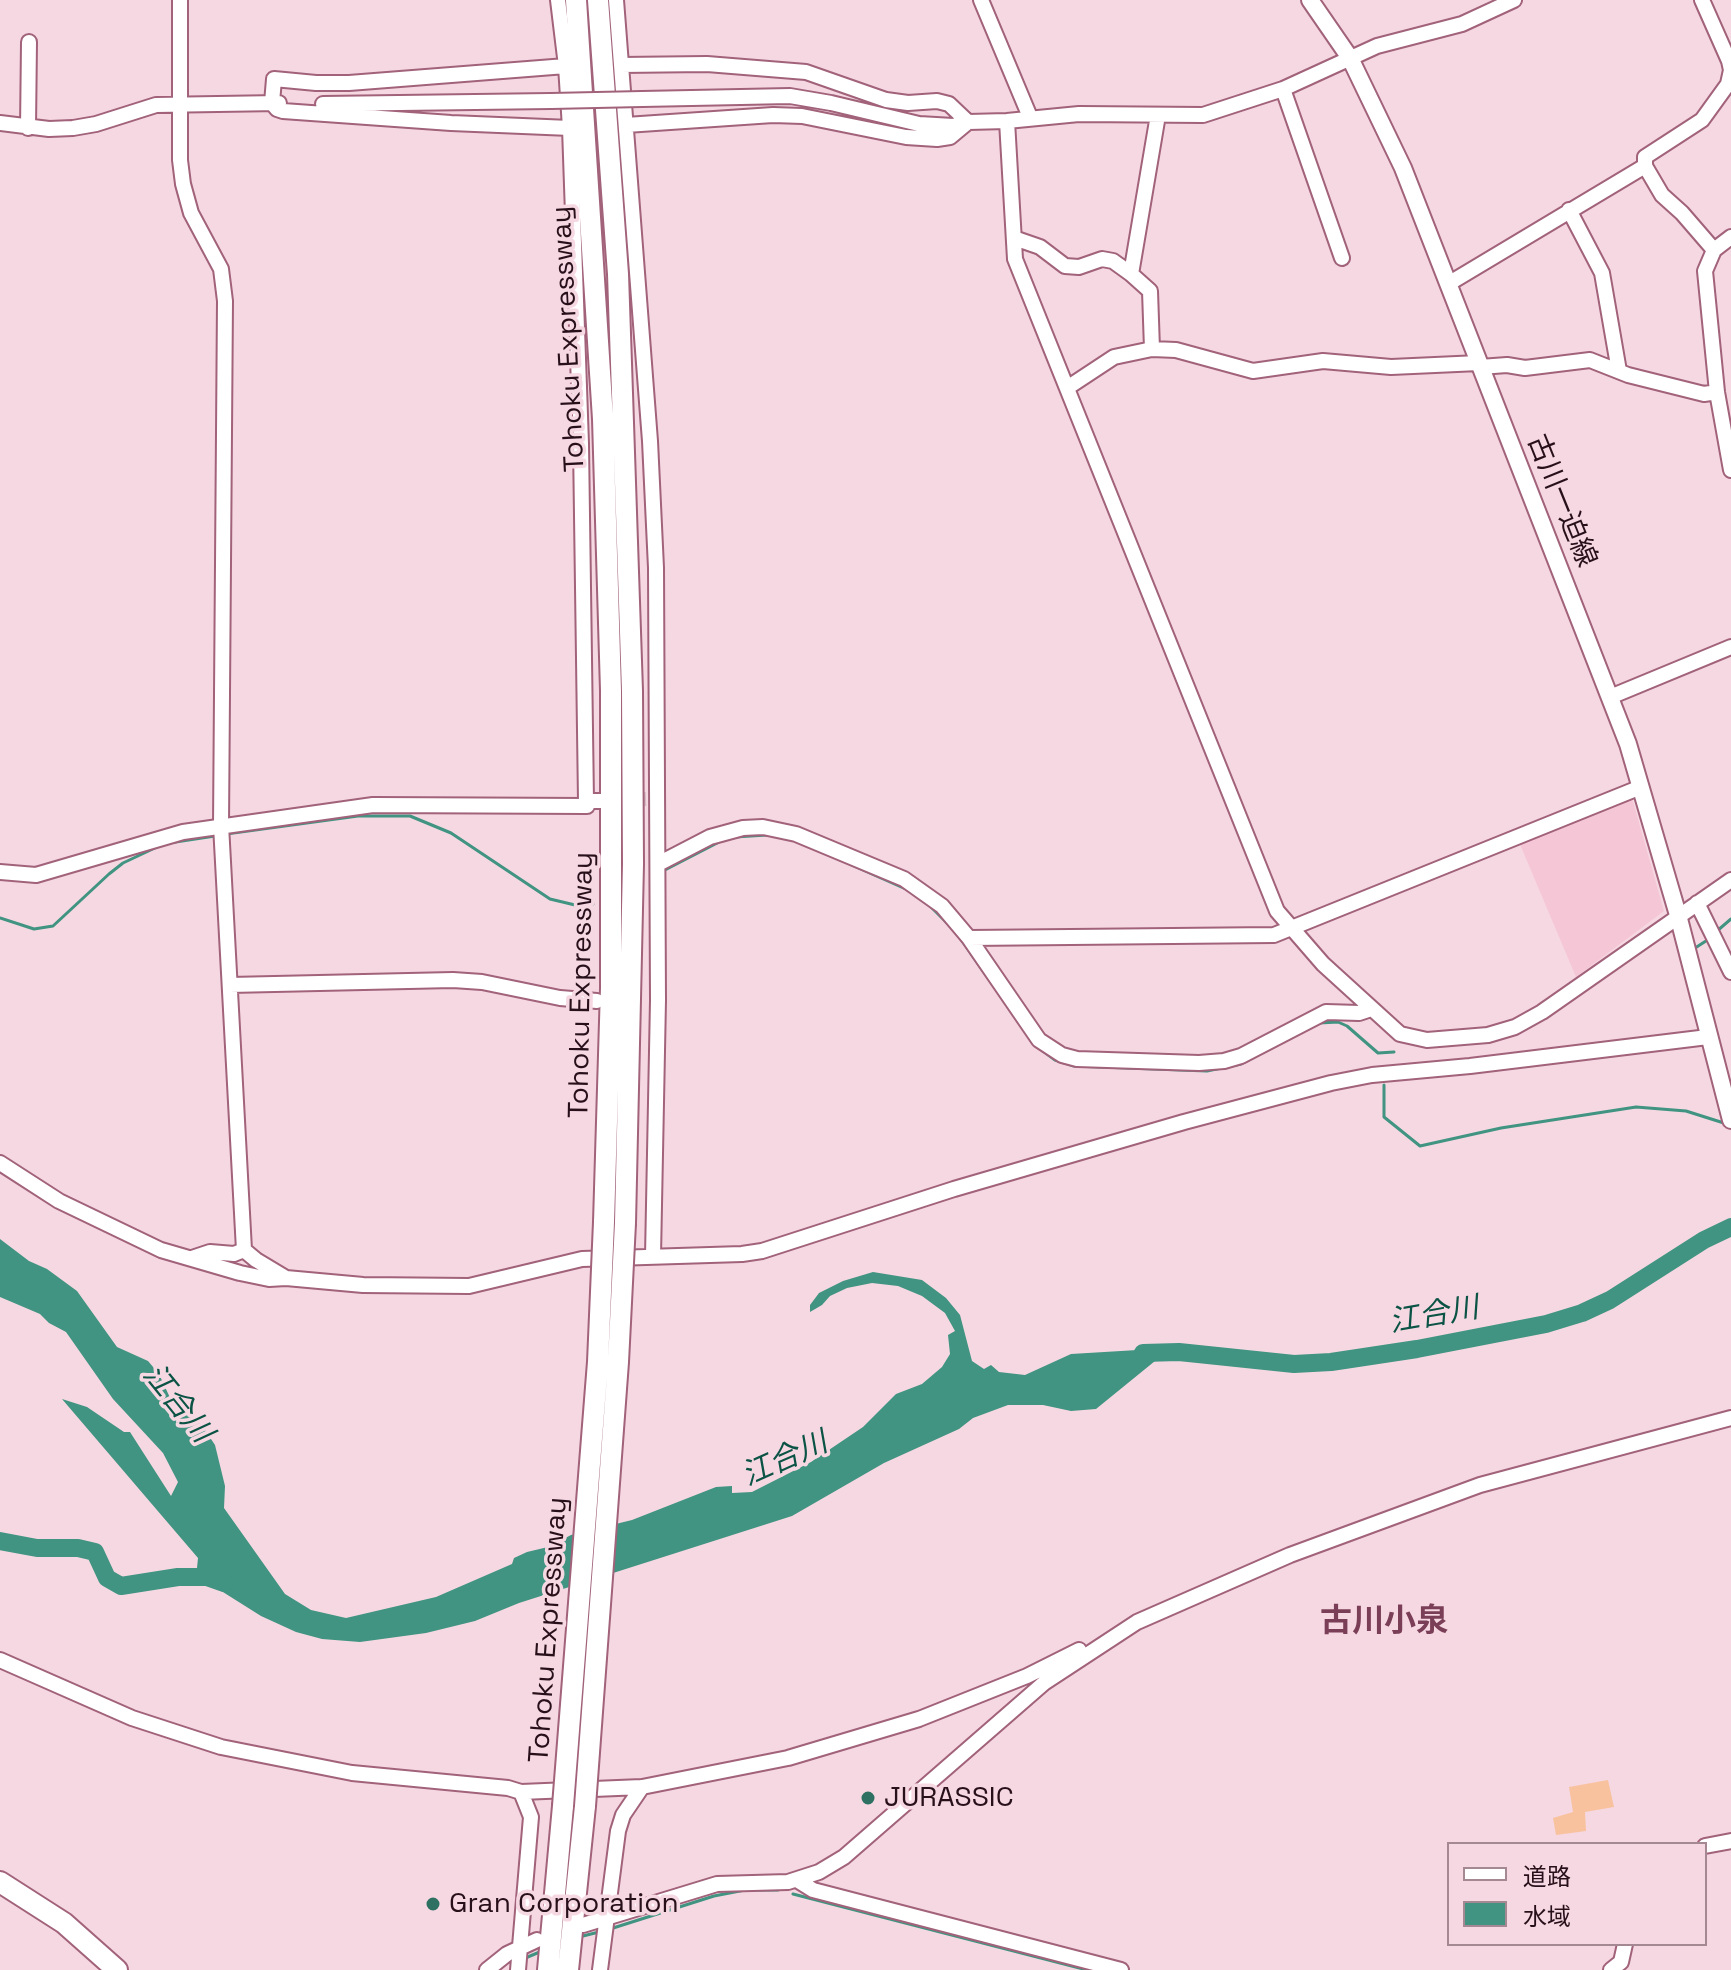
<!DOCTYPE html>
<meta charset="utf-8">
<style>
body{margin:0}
#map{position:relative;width:1731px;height:1970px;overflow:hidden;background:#f6d8e2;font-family:"Space Grotesk","Noto Sans JP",sans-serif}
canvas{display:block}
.legend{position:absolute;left:1447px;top:1842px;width:260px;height:104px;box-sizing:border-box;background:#f6d8e2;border:2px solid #a48892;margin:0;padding:10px 14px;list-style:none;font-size:24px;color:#28101a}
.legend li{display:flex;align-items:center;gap:16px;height:40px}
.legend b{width:40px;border:2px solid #a48892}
</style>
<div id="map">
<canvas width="1731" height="1970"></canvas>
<ul class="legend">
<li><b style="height:10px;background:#fff"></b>道路</li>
<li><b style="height:22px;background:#409481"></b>水域</li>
</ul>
</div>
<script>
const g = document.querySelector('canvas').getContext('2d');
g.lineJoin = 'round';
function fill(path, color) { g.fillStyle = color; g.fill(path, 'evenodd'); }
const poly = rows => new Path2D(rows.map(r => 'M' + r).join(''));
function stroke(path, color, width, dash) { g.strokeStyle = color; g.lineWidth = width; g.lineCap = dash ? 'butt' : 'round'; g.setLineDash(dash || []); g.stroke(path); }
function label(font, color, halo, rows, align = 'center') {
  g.font = font + ' "Space Grotesk","Noto Sans JP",sans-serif'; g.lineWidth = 7; g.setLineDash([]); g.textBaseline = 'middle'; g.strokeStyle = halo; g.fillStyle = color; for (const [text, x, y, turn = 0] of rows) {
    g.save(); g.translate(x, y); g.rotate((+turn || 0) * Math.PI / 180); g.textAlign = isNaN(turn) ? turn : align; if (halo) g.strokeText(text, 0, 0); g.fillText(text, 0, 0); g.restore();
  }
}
fill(poly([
 [1632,798,1664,911,1576,977,1519,842]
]), '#f5c6d6');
fill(poly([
 [1608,1780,1614,1807,1585,1812,1586,1831,1556,1835,1553,1818,1573,1812,1569,1787]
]), '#f8c29e');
fill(poly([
 [0,1239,29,1261,47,1269,77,1291,117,1347,148,1361,159,1374,172,1402,201,1424,215,1445,225,1486,224,1508,285,1594,311,1610,346,1618,436,1597,512,1564,514,1558,527,1552,548,1547,571,1535,632,1520,716,1487,732,1486,732,1493,752,1492,811,1462,863,1427,896,1394,922,1384,942,1367,950,1354,948,1335,955,1331,945,1313,922,1296,898,1286,872,1283,847,1288,830,1296,822,1305,810,1312,810,1305,819,1293,843,1281,873,1272,922,1280,946,1298,960,1315,972,1361,984,1369,991,1365,999,1372,1025,1375,1071,1354,1171,1348,1096,1409,1071,1411,1043,1405,1008,1405,973,1418,959,1429,884,1463,792,1516,519,1603,475,1621,426,1633,360,1642,322,1639,296,1632,261,1616,207,1582,197,1568,198,1558,62,1399,87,1407,124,1432,130,1432,171,1496,178,1482,163,1453,113,1399,66,1332,49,1323,40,1314,0,1297]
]), '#409481');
stroke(poly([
 [226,834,358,816,410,816,451,833,550,899,575,905,593,904],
 [735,837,767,835],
 [169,843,215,836],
 [827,854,908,890],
 [663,871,723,840],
 [930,906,950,926],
 [0,918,34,929,53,926,109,874,123,863,157,847],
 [1717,931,1731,919],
 [960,938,1006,1004],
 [1692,950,1709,939],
 [1319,1023,1338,1022,1347,1026,1378,1053,1394,1052],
 [1039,1048,1055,1060,1074,1066,1207,1071,1241,1064,1291,1038],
 [1384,1085,1384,1117,1420,1146,1501,1128,1636,1107,1686,1111,1727,1124],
 [752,1890,778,1890],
 [793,1894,1087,1970],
 [610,1929,714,1896,745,1890],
 [583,1936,599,1932],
 [523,1959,542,1951]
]), '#409481', 3);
stroke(poly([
 [1143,1353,1179,1352,1294,1364,1331,1362,1417,1349,1546,1324,1582,1313,1610,1300,1704,1240,1731,1227],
 [0,1541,37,1548,78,1548,95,1552,107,1578,121,1586,178,1577,207,1577,224,1583]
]), '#409481', 18);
stroke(poly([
 [602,801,646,799]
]), '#d7bac4', 14, [14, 7]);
const minor = poly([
 [180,0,180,160,183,184,191,213,221,269,225,301,221,825,244,1250],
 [558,0,566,66,349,83,316,83,274,79,272,103,277,109,283,111,451,123,570,128],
 [616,0,650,441,656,568,658,1000,653,1256],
 [981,0,1030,117],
 [1702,0,1729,61,1731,70],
 [621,65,707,64,806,72,886,100,908,103,937,101,949,104,968,122,950,137,937,139,906,137,802,116,773,115,626,125],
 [566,66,570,128,581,444,586,801],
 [1283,89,1342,258],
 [642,99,790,96,831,103,919,124,953,126,968,122,1007,121,1079,114,1203,115,1283,89,1377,46,1462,24,1514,0],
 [323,104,551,101],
 [1007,121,1015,259,1277,911,1323,964,1400,1034,1427,1040,1488,1035,1515,1027,1542,1012,1731,880],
 [0,123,49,129,73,128,96,124,156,105,279,103],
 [28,128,29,42],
 [1569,210,1602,273,1619,371],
 [1731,237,1714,250,1705,271,1717,392,1731,470],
 [1014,238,1040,247,1065,266,1079,267,1102,259,1113,261,1131,274,1150,291,1152,349],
 [1714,250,1682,213,1662,195,1645,166,1645,157,1702,120,1728,84,1731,70],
 [1131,274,1158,115],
 [1448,284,1645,166],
 [1480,367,1507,365,1525,368,1590,360,1628,375,1704,394,1717,392],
 [1067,388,1114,357,1152,349,1176,350,1253,371,1323,361,1391,367,1479,363],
 [1610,697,1731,647],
 [658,864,710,837,743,828,763,827,796,834,904,879,942,906,969,938,1039,1040,1062,1055,1077,1059,1199,1063,1224,1061,1241,1056,1326,1012,1359,1013,1371,1009],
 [0,872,36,875,183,832,373,805,587,806,586,801,602,801],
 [1697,903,1731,972],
 [969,938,1274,935,1641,787],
 [230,985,453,980,482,982,560,998,597,1001],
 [0,1163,59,1201,161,1250,240,1273,269,1279,286,1278,363,1285,469,1286,582,1259,742,1254,762,1251,954,1189,1184,1122,1331,1083,1372,1075,1470,1066,1708,1037],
 [192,1258,210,1252,234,1254,244,1250,256,1260,286,1278],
 [0,1660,132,1718,221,1747,352,1773,508,1788,521,1792,642,1787,788,1758,919,1719,1027,1676,1079,1650],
 [1705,1846,1731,1841],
 [797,1880,813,1890,1121,1970],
 [583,1925,717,1884,788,1882,819,1872,844,1857,1044,1683,1137,1622,1290,1555,1480,1485,1731,1418],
 [487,1970,507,1954,537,1940],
 [518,1970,531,1817,521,1792],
 [600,1970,618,1831,623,1815,642,1787],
 [1611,1970,1621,1962,1625,1944]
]);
const major = poly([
 [1310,0,1350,58,1403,168,1628,744,1678,915,1731,1120]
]);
const highway = poly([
 [576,0,603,419,611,691,611,988,604,1222],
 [598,0,618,274,632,691,633,864,625,1223],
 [0,1882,64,1923,117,1970],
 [548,1970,563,1806],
 [568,1970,585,1806]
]);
stroke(minor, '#a1627a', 18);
stroke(major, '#a1627a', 20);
stroke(highway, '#a1627a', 24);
stroke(minor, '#fff', 14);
stroke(major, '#fff', 16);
stroke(highway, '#fff', 20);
const minorBridge = poly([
 [551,101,642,99]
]);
const highwayBridge = poly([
 [563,1806,598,1362,604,1222],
 [585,1806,618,1362,625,1223]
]);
stroke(minorBridge, '#a1627a', 18, []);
stroke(highwayBridge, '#a1627a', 24, []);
stroke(minorBridge, '#fff', 14);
stroke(highwayBridge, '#fff', 20);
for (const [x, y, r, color] of [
 [868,1798,8,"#2e7061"],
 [433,1904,8,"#2e7061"]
]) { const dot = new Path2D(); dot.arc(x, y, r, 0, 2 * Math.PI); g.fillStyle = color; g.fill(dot); stroke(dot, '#f6d8e2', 3); }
label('28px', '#28101a', '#f6d8e2', [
 ["Tohoku Expressway",569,339,-93],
 ["古川一迫線",1561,501,68],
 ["Tohoku Expressway",582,985,-89],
 ["Tohoku Expressway",549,1630,-86]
]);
label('28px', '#28101a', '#f6d8e2', [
 ["JURASSIC",884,1798],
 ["Gran Corporation",449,1904]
], 'left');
label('italic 30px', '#0b5345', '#f6d8e2', [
 ["江合川",1434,1316,-10],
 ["江合川",177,1404,51],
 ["江合川",785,1460,-24]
]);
label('bold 32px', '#7a3e56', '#f6d8e2', [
 ["古川小泉",1384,1622]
]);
</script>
